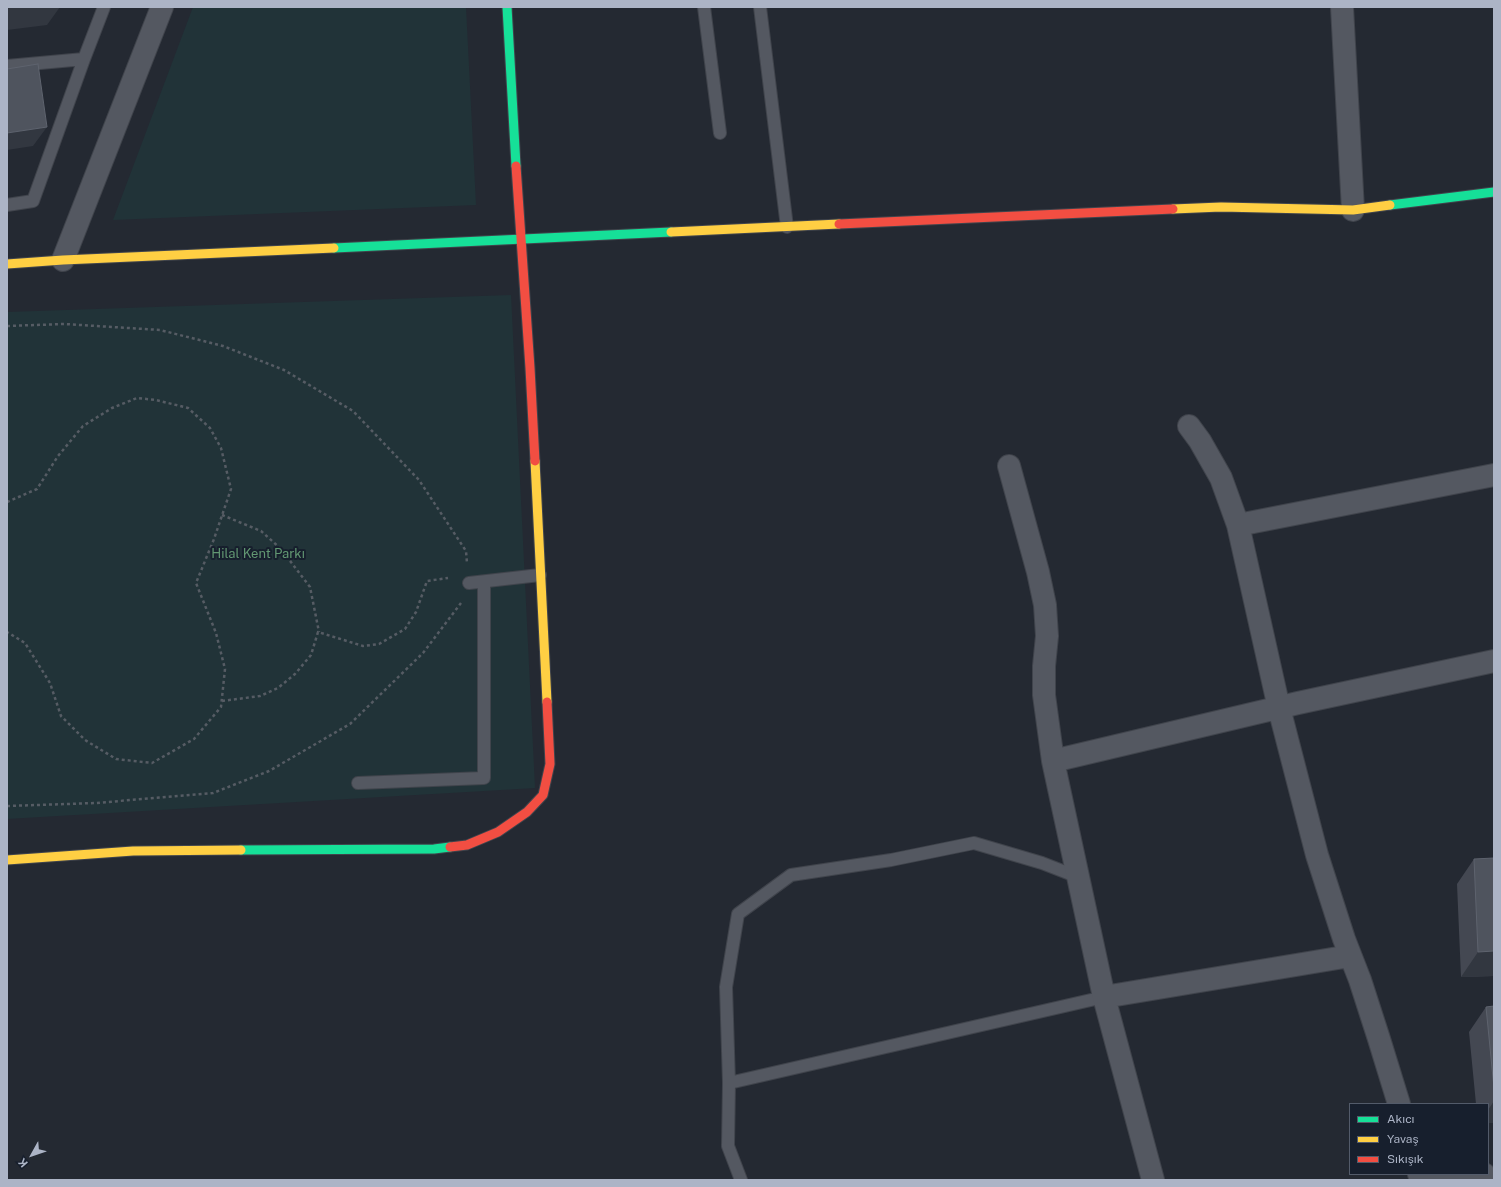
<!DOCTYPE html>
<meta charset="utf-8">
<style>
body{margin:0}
#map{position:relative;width:1501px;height:1187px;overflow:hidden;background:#242932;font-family:"Public Sans",sans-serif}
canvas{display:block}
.frame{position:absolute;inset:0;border:8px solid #acb4c6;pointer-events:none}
.legend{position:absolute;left:1349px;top:1103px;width:140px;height:72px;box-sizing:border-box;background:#171f2d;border:1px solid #535b6a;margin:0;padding:5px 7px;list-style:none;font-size:12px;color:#acb4c6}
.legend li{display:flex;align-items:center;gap:8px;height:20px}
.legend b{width:20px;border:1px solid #535b6a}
.north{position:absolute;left:12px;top:1135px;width:40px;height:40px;-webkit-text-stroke:3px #171f2d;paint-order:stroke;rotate:230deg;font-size:11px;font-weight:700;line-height:16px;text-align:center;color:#acb4c6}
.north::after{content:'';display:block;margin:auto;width:14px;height:18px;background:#acb4c6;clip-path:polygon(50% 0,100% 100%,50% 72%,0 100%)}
</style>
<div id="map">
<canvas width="1501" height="1187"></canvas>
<div class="frame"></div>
<ul class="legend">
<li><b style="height:5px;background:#16e098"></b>Akıcı</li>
<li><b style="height:5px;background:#ffcf43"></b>Yavaş</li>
<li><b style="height:5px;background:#f24e42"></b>Sıkışık</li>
</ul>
<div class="north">K</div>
</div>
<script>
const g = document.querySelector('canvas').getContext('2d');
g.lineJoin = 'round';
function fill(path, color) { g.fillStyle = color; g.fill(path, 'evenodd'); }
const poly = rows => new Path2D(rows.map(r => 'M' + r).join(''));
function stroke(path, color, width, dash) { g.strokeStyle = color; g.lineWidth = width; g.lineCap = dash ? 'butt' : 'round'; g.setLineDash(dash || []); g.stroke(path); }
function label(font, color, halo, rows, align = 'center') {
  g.font = font + ' "Public Sans",sans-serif'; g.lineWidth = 4; g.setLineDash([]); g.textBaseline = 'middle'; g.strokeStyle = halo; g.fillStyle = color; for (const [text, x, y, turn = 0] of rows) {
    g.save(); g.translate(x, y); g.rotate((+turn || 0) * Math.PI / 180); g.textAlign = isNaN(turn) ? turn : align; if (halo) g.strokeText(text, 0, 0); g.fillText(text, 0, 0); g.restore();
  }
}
fill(poly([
 [193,7,466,7,476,205,113,220],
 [511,295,535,788,7,819,7,312]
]), '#213338');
const lane = poly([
 [704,7,720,133],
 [760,7,787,227],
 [7,66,84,59],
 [7,205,33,201,84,59,104,7],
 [469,583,540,575],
 [358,783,484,778,484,582],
 [729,1083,1104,997],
 [741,1180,728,1146,729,1083,726,987,738,914,791,875,891,860,974,843,1042,863,1078,877]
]);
const street = poly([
 [1342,7,1353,210],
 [63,260,162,7],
 [1189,426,1200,441,1221,478,1238,525,1279,708,1317,855,1344,939,1360,980,1379,1039,1399,1104],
 [1009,466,1038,572,1045,605,1047,636,1044,666,1044,695,1053,761,1104,997,1153,1180],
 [1238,525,1494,475],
 [1053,761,1298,703,1494,661],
 [1104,997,1350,956],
 [1419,1174,1421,1180],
 [1440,1180,1484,1174]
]);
const fast = poly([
 [507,7,516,166],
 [1390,205,1494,192],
 [334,248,671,232],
 [241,850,434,849,450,847]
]);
const slow = poly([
 [1173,209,1221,207,1353,210,1390,205],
 [671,232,839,224],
 [7,264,63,260,334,248],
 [535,461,547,702],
 [7,860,133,851,241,850]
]);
const jam = poly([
 [516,166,530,368,535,461],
 [839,224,1173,209],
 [450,847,467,845,498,832,527,812,543,795,550,764,547,702]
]);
stroke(lane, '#40444c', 14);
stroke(street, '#40444c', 24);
stroke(fast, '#40444c', 11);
stroke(slow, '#40444c', 11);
stroke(jam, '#40444c', 11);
stroke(poly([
 [7,326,64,324,160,330,223,346,284,370,353,411,419,480,466,551,467,563],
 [7,502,37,489,58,456,83,426,112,408,137,398,156,400,188,408,210,428,221,448,231,489,214,539,196,583,216,633,225,669,221,707,194,739,152,763,116,759,85,740,61,716,50,683,25,643,7,632],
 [222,515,261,531,281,549,310,587,319,632],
 [222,701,260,696,278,688,295,674,311,655,318,632,363,646,379,644,405,629,416,612,427,581,448,578],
 [7,806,96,803,213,793,269,771,350,724,423,653,461,603]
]), '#565c64', 2.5, [3, 3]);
stroke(lane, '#545861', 12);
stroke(street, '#545861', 22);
stroke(fast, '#16e098', 9);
stroke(slow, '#ffcf43', 9);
stroke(jam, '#f24e42', 9);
fill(poly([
 [1474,859,1494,976,1461,977,1457,884],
 [1494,1006,1494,1123,1488,1123,1488,1104,1476,1104,1469,1032,1486,1007]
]), '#444852');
fill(poly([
 [7,7,60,7,47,25,7,30],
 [47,127,33,146,7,150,7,133],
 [1494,951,1494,976,1461,977,1478,952],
 [1494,1101,1494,1123,1488,1123,1488,1110]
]), '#323740');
const building = poly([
 [38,64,47,127,7,133,7,69,38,64],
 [1494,858,1494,951,1478,952,1474,859,1494,858],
 [1494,1006,1494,1088,1486,1007,1494,1006]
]);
fill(building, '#4f545e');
stroke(building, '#5e636e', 1);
label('13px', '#629772', '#171f2d', [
 ["Hilal Kent Parkı",258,554]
]);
</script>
